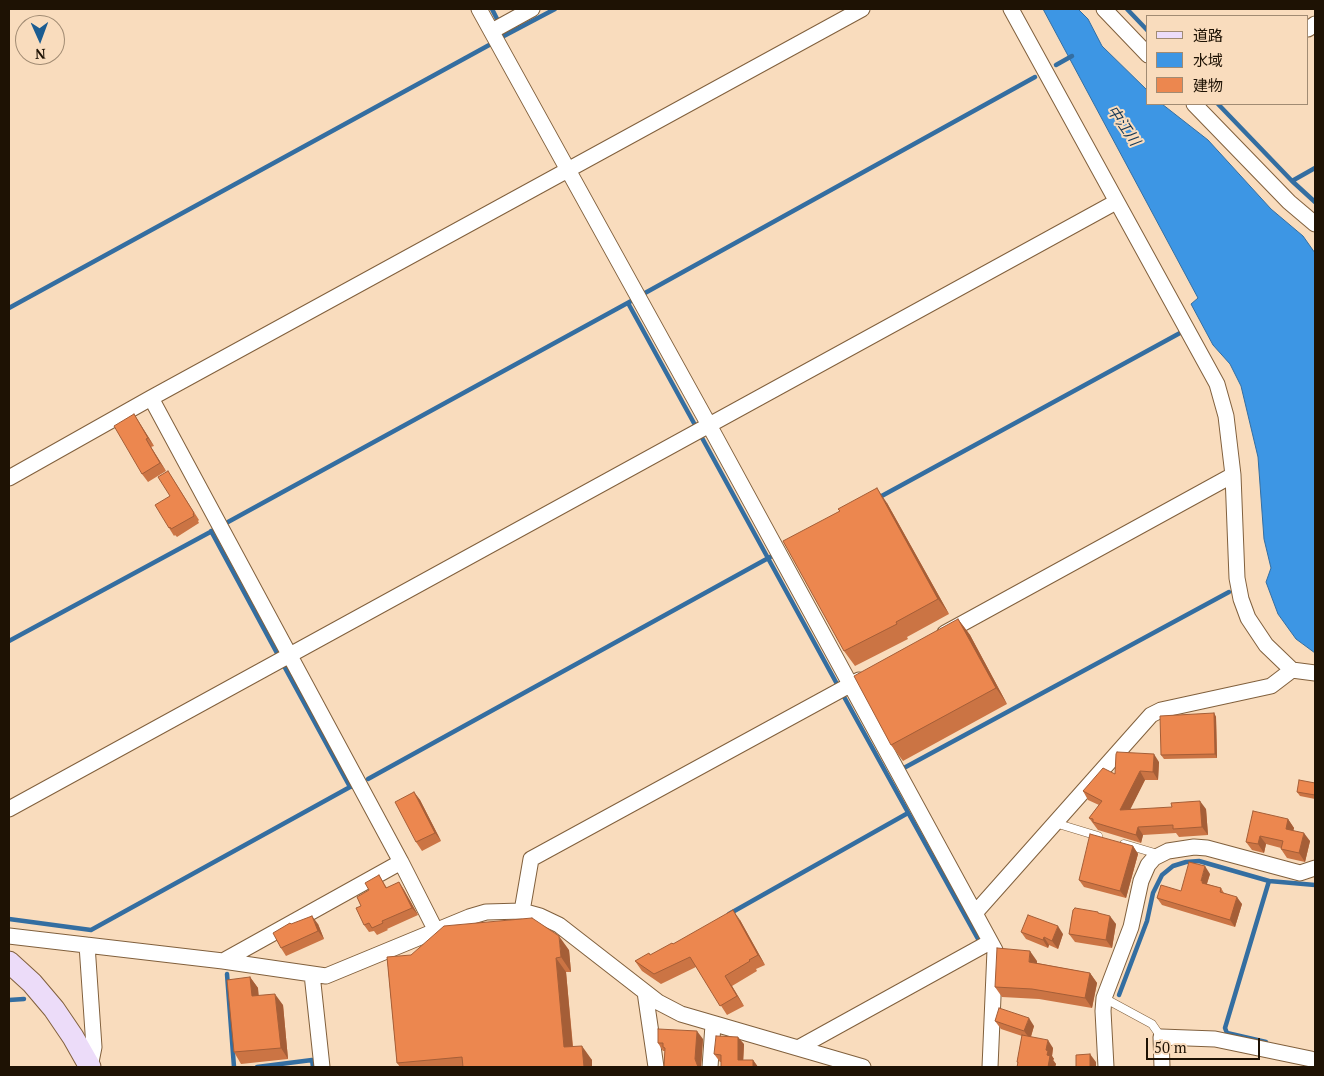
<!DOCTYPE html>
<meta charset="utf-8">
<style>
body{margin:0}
#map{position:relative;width:1324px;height:1076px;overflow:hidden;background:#f9dcbd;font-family:"PT Serif","Noto Sans JP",serif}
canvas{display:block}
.frame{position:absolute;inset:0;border:10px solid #1e1204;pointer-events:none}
.legend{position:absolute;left:1146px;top:15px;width:162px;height:90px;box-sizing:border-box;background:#f9dcbd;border:1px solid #a18b73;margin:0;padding:6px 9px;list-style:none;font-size:15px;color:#1e1204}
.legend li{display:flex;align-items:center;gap:10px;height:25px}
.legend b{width:25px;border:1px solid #a18b73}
.north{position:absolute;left:15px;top:15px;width:50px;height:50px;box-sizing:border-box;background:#f9dcbd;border:1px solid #a18b73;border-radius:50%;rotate:178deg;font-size:14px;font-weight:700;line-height:20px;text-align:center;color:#1e1204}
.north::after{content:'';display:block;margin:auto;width:18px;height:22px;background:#1b5c91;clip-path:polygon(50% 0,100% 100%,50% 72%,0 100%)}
.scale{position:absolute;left:1146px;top:1038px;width:114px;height:22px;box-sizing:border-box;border:2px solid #1e1204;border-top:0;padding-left:6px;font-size:15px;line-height:18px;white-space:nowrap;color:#1e1204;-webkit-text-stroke:4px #f9dcbd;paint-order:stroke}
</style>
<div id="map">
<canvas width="1324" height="1076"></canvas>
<div class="frame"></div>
<ul class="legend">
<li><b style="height:6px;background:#ecdcf9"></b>道路</li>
<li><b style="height:14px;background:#3d96e4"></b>水域</li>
<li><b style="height:14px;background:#ec874f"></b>建物</li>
</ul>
<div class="north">N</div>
<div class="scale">50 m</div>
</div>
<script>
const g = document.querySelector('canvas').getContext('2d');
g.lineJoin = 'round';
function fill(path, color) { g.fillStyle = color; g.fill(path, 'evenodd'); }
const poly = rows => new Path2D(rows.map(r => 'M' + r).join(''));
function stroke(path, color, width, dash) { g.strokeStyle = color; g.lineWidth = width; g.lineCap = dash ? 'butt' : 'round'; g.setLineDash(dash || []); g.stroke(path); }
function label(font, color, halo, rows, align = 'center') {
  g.font = font + ' "PT Serif","Noto Sans JP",serif'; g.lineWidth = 4; g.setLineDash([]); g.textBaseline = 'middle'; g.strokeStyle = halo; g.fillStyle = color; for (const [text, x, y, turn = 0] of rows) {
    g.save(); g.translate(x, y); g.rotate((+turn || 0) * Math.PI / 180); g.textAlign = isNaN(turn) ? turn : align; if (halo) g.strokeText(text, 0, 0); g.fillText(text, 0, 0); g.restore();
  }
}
const water = poly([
 [1043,9,1078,9,1088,19,1102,46,1148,91,1148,104,1162,104,1208,140,1271,209,1303,236,1315,253,1315,653,1296,639,1278,614,1266,582,1271,568,1264,539,1258,457,1241,386,1230,364,1213,345,1191,304,1198,298,1043,9]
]);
fill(water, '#3d96e4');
stroke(water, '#346ea1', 1);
stroke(poly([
 [492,9,497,19],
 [1127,9,1148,31],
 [502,37,555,9],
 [1056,65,1072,56],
 [1218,104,1292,181,1315,202],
 [1292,181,1315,168],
 [645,293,1035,77],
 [628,303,695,425],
 [9,308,491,44],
 [701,436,837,684],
 [878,498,1180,333],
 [228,522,633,300],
 [211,531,278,655],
 [9,641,214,530],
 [284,666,350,787],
 [843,695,978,939],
 [902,769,1229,592],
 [368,779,772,556],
 [729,914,908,813],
 [9,919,91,930,350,787,354,786],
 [227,974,234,1067],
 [1119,995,1147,921,1153,893,1162,875,1173,866,1186,862,1199,861,1269,881,1315,885],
 [9,1000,24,999],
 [1266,1042,1227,1033,1225,1028,1269,881],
 [257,1067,312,1060,313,1067]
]), '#346ea1', 4.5);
const lane = poly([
 [1055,823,1098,836],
 [1124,844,1158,854],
 [1104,998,1152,1024,1161,1037]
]);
const street = poly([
 [479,9,709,425,995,950,990,1067],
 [1011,9,1217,384,1226,416,1233,475,1237,578,1241,599,1248,618,1266,645,1292,670,1315,673],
 [1104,9,1148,55],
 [1308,29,1315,24],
 [492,31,532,9],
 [1194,104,1289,202,1315,224],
 [151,398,401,862,436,931],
 [9,478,151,398,862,9],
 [945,633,1233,475],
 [9,809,1116,202],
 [522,911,531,859,859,680],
 [975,913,1151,715,1161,710,1271,686,1292,670],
 [9,936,223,961,326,976,469,917,486,912,522,911,540,916,559,925,658,1002,681,1014,863,1067],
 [87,945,94,1047,90,1067],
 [223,961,401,862],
 [312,974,322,1067],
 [645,992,656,1067],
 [798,1048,990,942],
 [710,1067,713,1025],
 [1106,1067,1103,1011,1104,998,1131,927,1141,881,1148,865,1154,858,1168,851,1194,847,1207,848,1300,873,1315,868],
 [1162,1067,1161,1037,1215,1039,1311,1059]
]);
const secondary = poly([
 [9,962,32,983,54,1009,73,1037,90,1067]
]);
stroke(lane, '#81603d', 9);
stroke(street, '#81603d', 17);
stroke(secondary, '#81603d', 23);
stroke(lane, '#fff', 8);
stroke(street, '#fff', 15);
stroke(secondary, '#ecdcf9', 21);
fill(poly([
 [134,414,154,446,151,447,166,471,148,482,142,474],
 [168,471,199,520,198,521,199,523,177,537,175,535,174,536,169,528,170,496],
 [887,503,949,614,907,637,908,639,855,666,844,651],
 [958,619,970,635,1007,704,903,761,891,745],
 [1214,713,1216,717,1217,758,1164,759,1161,755],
 [1159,762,1158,780,1145,780,1130,809,1206,809,1208,835,1179,837,1176,833,1143,835,1141,843,1098,830,1089,818,1099,805,1088,800,1083,791,1115,774],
 [1315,783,1315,799,1300,796,1297,792],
 [414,792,420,800,441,841,422,851,416,842],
 [1288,819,1294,828,1293,830,1310,841,1305,862,1287,858,1281,849,1281,848,1266,844,1264,853,1252,850,1246,842],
 [1133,846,1138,854,1126,898,1084,887,1079,880],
 [1210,874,1207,884,1221,888,1224,893,1242,904,1235,927,1162,905,1157,898,1181,891],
 [379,875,387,888,399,882,404,890,418,915,387,929,388,930,377,935,374,931,369,932,364,925,369,890],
 [1100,914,1116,924,1112,948,1075,942,1069,934],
 [740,920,765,965,756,969,757,971,732,986,744,1006,727,1015,696,967,661,984,642,971,635,961,651,955,673,944],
 [291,924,318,924,324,939,286,956,281,948],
 [1021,932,1063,934,1058,949,1049,945,1048,948,1026,939],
 [569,950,571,972,566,972,573,1046,592,1060,592,1067,400,1067,397,1063,387,957],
 [1037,961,1037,963,1090,973,1097,983,1092,1008,1039,999,1002,997,995,987],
 [250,977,258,988,258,996,283,1005,288,1059,241,1064,234,1052],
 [995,1021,1034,1026,1031,1037,1053,1048,1052,1056,1054,1059,1053,1060,1056,1064,1055,1067,1017,1067,1018,1064,1017,1062,1022,1036,1001,1029],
 [703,1039,701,1067,664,1067,665,1051,663,1051,658,1043],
 [744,1044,743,1060,753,1060,758,1067,721,1067,721,1062,720,1062,714,1054]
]), '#cb7444');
fill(poly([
 [134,414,154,446,148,438],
 [146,439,166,471,160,463],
 [877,488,887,503,949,614,938,599],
 [958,619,970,635,1007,704,996,688],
 [1214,713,1216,717,1217,758,1215,754],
 [1154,754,1159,762,1158,780,1153,772],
 [1140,771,1145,780,1126,818,1120,810],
 [414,792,420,800,441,841,435,833],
 [1200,801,1206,809,1208,835,1202,827],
 [1288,819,1294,828,1292,837,1286,829],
 [1138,827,1143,835,1141,843,1136,835],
 [1304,833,1310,841,1305,862,1299,853],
 [1260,836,1266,844,1264,853,1258,844],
 [1133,846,1138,854,1126,898,1120,891],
 [1205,866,1210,874,1206,886,1207,890,1201,881],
 [399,882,404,890,418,915,412,908],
 [1237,897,1242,904,1235,927,1230,920],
 [733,910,740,920,765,965,758,955],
 [312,916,318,924,324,939,318,931],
 [1110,916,1116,924,1112,948,1106,940],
 [1058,926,1063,934,1058,949,1052,941],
 [559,936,569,950,571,972,561,957],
 [1044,937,1049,945,1048,948,1043,940],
 [1030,951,1037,961,1036,972,1029,962],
 [556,958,566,972,574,1062,564,1047],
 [1090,973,1097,983,1092,1008,1085,998],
 [725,976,732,986,744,1006,737,996],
 [250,977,258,988,260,1007,252,996],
 [275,994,283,1005,288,1059,281,1048],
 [1029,1018,1034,1026,1030,1039,1024,1031],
 [697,1031,703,1039,701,1067,698,1067,695,1059],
 [738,1037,744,1044,743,1067,738,1060],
 [1048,1040,1053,1048,1052,1056,1054,1059,1053,1060,1056,1064,1055,1067,1048,1067,1046,1050],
 [582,1046,592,1060,592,1067,584,1067],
 [1090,1054,1096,1062,1096,1067,1090,1067],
 [753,1060,758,1067,753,1067]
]), '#a55e37');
const building = poly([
 [134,414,148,438,146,439,160,463,142,474,114,426,134,414],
 [168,471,194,513,193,514,194,516,171,529,170,527,169,528,155,505,170,496,158,477,168,471],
 [877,488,938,599,896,622,897,624,844,651,783,541,840,511,838,509,877,488],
 [958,619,996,688,891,745,854,676,958,619],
 [1214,713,1215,754,1161,755,1160,716,1214,713],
 [1117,752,1154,754,1153,772,1140,771,1120,810,1172,807,1171,803,1200,801,1202,827,1173,829,1173,825,1138,827,1136,835,1093,822,1093,819,1089,818,1102,801,1083,791,1103,768,1115,774,1116,754,1117,752],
 [1299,780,1315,783,1315,795,1297,792,1299,780],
 [414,792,435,833,416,842,395,802,414,792],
 [1253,811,1288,819,1286,829,1304,833,1299,853,1281,849,1283,841,1260,836,1258,844,1246,842,1253,811],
 [1090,834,1133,846,1120,891,1079,880,1090,834],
 [1189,862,1205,866,1201,881,1203,881,1202,883,1221,888,1220,892,1237,897,1230,920,1157,898,1161,885,1181,891,1189,862],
 [379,875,386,888,399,882,412,908,382,921,383,923,372,928,369,923,364,925,356,908,361,906,357,897,369,890,365,883,379,875],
 [1075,908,1098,912,1098,913,1110,916,1106,940,1069,934,1073,910,1075,908],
 [733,910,758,955,749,960,750,961,725,976,737,996,720,1006,690,957,654,974,635,961,649,953,650,955,672,943,673,944,733,910],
 [1028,915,1058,926,1052,941,1044,937,1043,940,1021,932,1028,915],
 [312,916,318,931,281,948,273,933,290,923,291,924,312,916],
 [532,918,559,936,561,957,556,958,564,1047,582,1046,584,1067,463,1067,462,1057,397,1063,387,957,411,955,444,926,532,918],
 [997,948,1030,951,1029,962,1090,973,1085,998,1032,989,995,987,997,948],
 [250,977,252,996,275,994,281,1048,234,1052,227,980,250,977],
 [999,1008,1029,1018,1024,1031,995,1021,999,1008],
 [658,1029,697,1031,695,1059,698,1067,664,1067,665,1048,663,1047,663,1043,658,1043,658,1029],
 [1022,1035,1048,1040,1046,1050,1048,1051,1047,1055,1050,1056,1048,1067,1017,1067,1018,1062,1017,1062,1022,1035],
 [716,1036,738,1037,738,1060,753,1060,753,1067,721,1067,721,1055,714,1054,716,1036],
 [1090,1054,1090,1067,1076,1067,1076,1055,1090,1054]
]);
fill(building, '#ec874f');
stroke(building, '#a55e37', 1);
label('italic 15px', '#133756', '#f9dcbd', [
 ["中江川",1123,126,55]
]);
</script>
